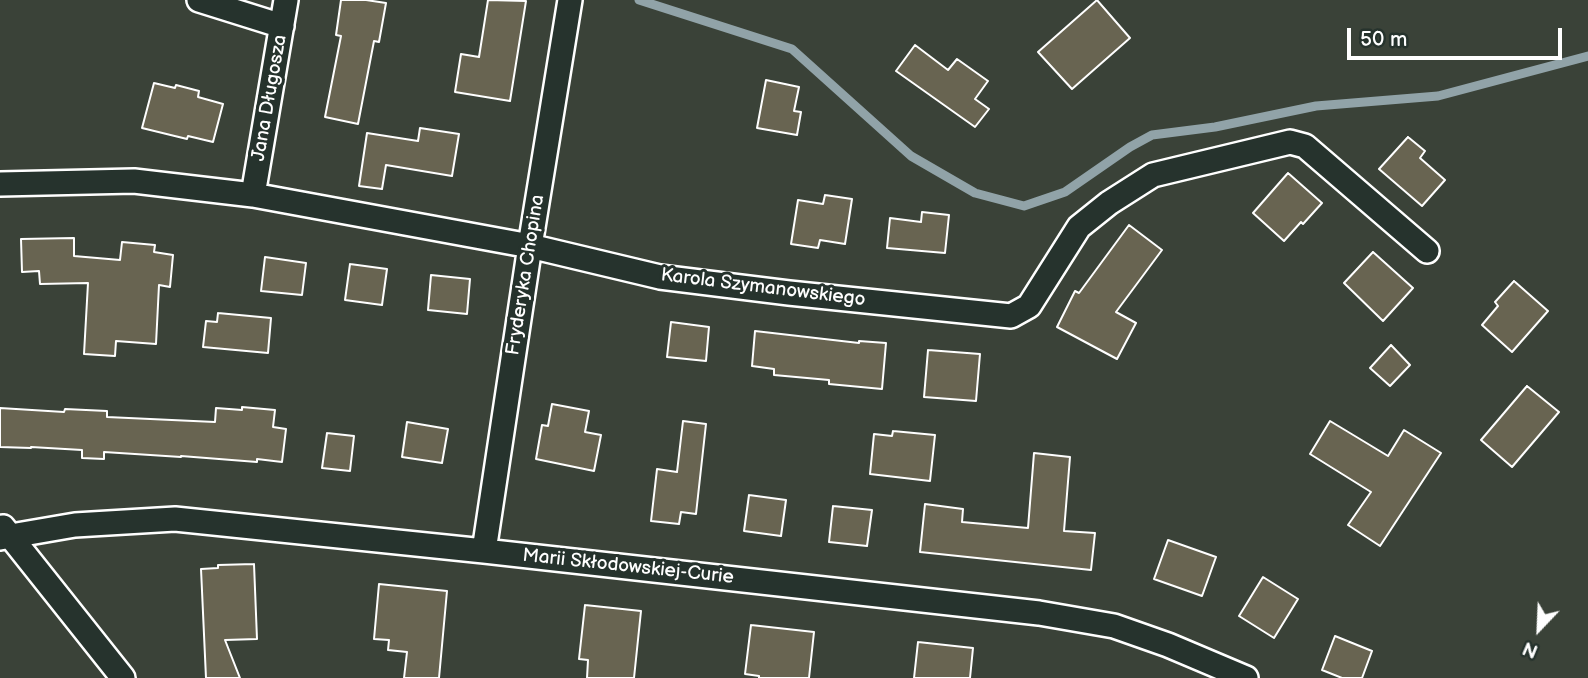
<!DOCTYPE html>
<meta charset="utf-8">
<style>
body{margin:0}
#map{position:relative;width:1588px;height:678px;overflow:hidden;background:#3a4238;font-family:"Balsamiq Sans",sans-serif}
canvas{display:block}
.north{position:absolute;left:1504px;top:594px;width:70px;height:70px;-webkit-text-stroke:5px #26332d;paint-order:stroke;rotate:203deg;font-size:19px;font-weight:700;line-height:28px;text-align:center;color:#fff}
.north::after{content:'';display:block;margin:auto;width:24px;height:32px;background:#fff;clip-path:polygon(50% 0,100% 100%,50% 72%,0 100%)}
.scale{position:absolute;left:1347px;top:28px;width:215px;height:32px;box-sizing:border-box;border:4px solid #fff;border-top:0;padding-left:9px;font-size:21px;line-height:24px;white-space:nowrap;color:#fff;-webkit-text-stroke:5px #26332d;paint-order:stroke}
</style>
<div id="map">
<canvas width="1588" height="678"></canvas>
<div class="north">N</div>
<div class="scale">50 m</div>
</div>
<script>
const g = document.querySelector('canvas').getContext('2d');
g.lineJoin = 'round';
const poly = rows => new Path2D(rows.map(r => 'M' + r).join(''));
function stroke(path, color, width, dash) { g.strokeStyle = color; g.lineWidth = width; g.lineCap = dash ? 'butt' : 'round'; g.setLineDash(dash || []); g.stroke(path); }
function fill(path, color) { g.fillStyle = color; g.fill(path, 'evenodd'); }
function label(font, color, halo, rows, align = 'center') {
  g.font = font + ' "Balsamiq Sans",sans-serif'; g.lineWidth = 6; g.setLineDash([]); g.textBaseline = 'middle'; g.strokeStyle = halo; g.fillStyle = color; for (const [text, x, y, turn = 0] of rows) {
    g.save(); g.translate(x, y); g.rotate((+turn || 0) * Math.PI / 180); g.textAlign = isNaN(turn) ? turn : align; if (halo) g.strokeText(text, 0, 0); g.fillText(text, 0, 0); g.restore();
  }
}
stroke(poly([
 [639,0,792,49,911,156,975,193,1024,206,1065,192,1130,147,1152,135,1215,127,1316,106,1438,96,1588,56]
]), '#91a3a8', 9);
const building = poly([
 [341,0,366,0,386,3,379,42,374,41,358,124,325,117,341,36,336,35,341,0],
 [488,0,526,1,510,101,455,92,461,54,479,57,488,0],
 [1097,0,1130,38,1072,89,1038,52,1097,0],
 [915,45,948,70,957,59,988,81,975,99,989,109,975,127,896,71,915,45],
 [766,80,799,87,794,111,801,112,797,135,757,128,766,80],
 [154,83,175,88,176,85,199,91,198,97,223,104,213,142,188,136,187,139,142,128,154,83],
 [420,128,459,134,452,176,386,165,382,189,359,186,367,133,418,141,420,128],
 [1408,137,1425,151,1420,158,1445,180,1422,206,1379,169,1408,137],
 [1288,173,1322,203,1303,224,1301,222,1284,241,1253,213,1288,173],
 [825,195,852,199,845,244,820,240,818,248,791,244,798,200,823,204,825,195],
 [922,212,949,215,945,253,887,248,890,218,921,222,922,212],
 [1129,225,1162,250,1116,312,1136,323,1117,359,1057,327,1075,291,1079,293,1129,225],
 [74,238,74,256,120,260,122,242,155,245,154,252,173,255,170,287,159,285,156,344,116,341,115,356,84,354,88,283,40,284,39,271,22,272,21,239,74,238],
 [1373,252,1413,288,1383,321,1344,283,1373,252],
 [265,257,306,263,302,295,261,291,265,257],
 [350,264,387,269,382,305,345,300,350,264],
 [431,275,470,279,467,314,428,310,431,275],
 [1514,281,1548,311,1512,352,1482,325,1498,306,1495,302,1514,281],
 [218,313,271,318,268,353,203,347,206,321,217,322,218,313],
 [671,322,709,327,706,361,667,357,671,322],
 [755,331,859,343,859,341,886,343,882,389,829,384,829,380,774,375,774,369,752,366,755,331],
 [1391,345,1410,365,1390,386,1370,368,1391,345],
 [928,350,980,354,976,401,924,397,928,350],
 [1527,386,1559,412,1512,467,1481,440,1527,386],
 [552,404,589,411,585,432,601,435,594,471,536,459,542,425,548,426,552,404],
 [242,407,275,410,273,427,286,429,282,462,257,459,257,462,181,456,181,457,104,452,104,459,82,458,82,450,31,447,31,448,0,447,0,408,64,412,65,409,107,411,107,417,215,422,216,408,242,410,242,407],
 [683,421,706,424,696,514,681,512,679,524,651,521,657,469,677,472,683,421],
 [1330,421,1388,456,1404,430,1441,453,1380,546,1348,525,1371,492,1310,454,1330,421],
 [407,422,448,429,442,463,402,457,407,422],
 [893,431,935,435,930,481,870,474,874,434,892,436,893,431],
 [327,433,354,436,350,471,322,468,327,433],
 [1034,453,1070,457,1064,531,1095,533,1091,570,920,552,925,504,963,509,962,522,1028,528,1034,453],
 [749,495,786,500,781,536,744,531,749,495],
 [833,506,872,510,867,546,829,542,833,506],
 [1168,540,1216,557,1202,596,1154,579,1168,540],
 [254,564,257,639,225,640,240,678,206,678,201,569,218,568,218,565,254,564],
 [1263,577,1298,599,1274,638,1239,616,1263,577],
 [379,584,447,591,439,678,404,678,407,652,388,650,389,640,374,639,379,584],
 [585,605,641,611,634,678,587,678,588,660,579,659,585,605],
 [751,625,814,632,809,678,759,678,759,676,745,674,751,625],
 [1335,636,1372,651,1362,678,1342,678,1322,670,1335,636],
 [918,642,973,648,970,678,914,678,918,642]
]);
fill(building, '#686451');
stroke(building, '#fff', 2);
const minor = poly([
 [199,0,282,26],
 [0,184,134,181,253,195,530,246,660,277,789,293,1011,316,1029,306,1079,227,1109,203,1153,175,1290,142,1305,146,1427,251],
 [253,195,286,0],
 [3,527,123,678],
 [0,538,75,525,175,519,484,551,1039,613,1114,626,1168,645,1246,678],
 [484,551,530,246,570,0]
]);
stroke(minor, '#fff', 28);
stroke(minor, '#26332d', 23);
label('19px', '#fff', '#26332d', [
 ["Jana Długosza",270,98,-80],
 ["Fryderyka Chopina",526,275,-81],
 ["Karola Szymanowskiego",763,288,7],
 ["Marii Skłodowskiej-Curie",628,567,6]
]);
</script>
